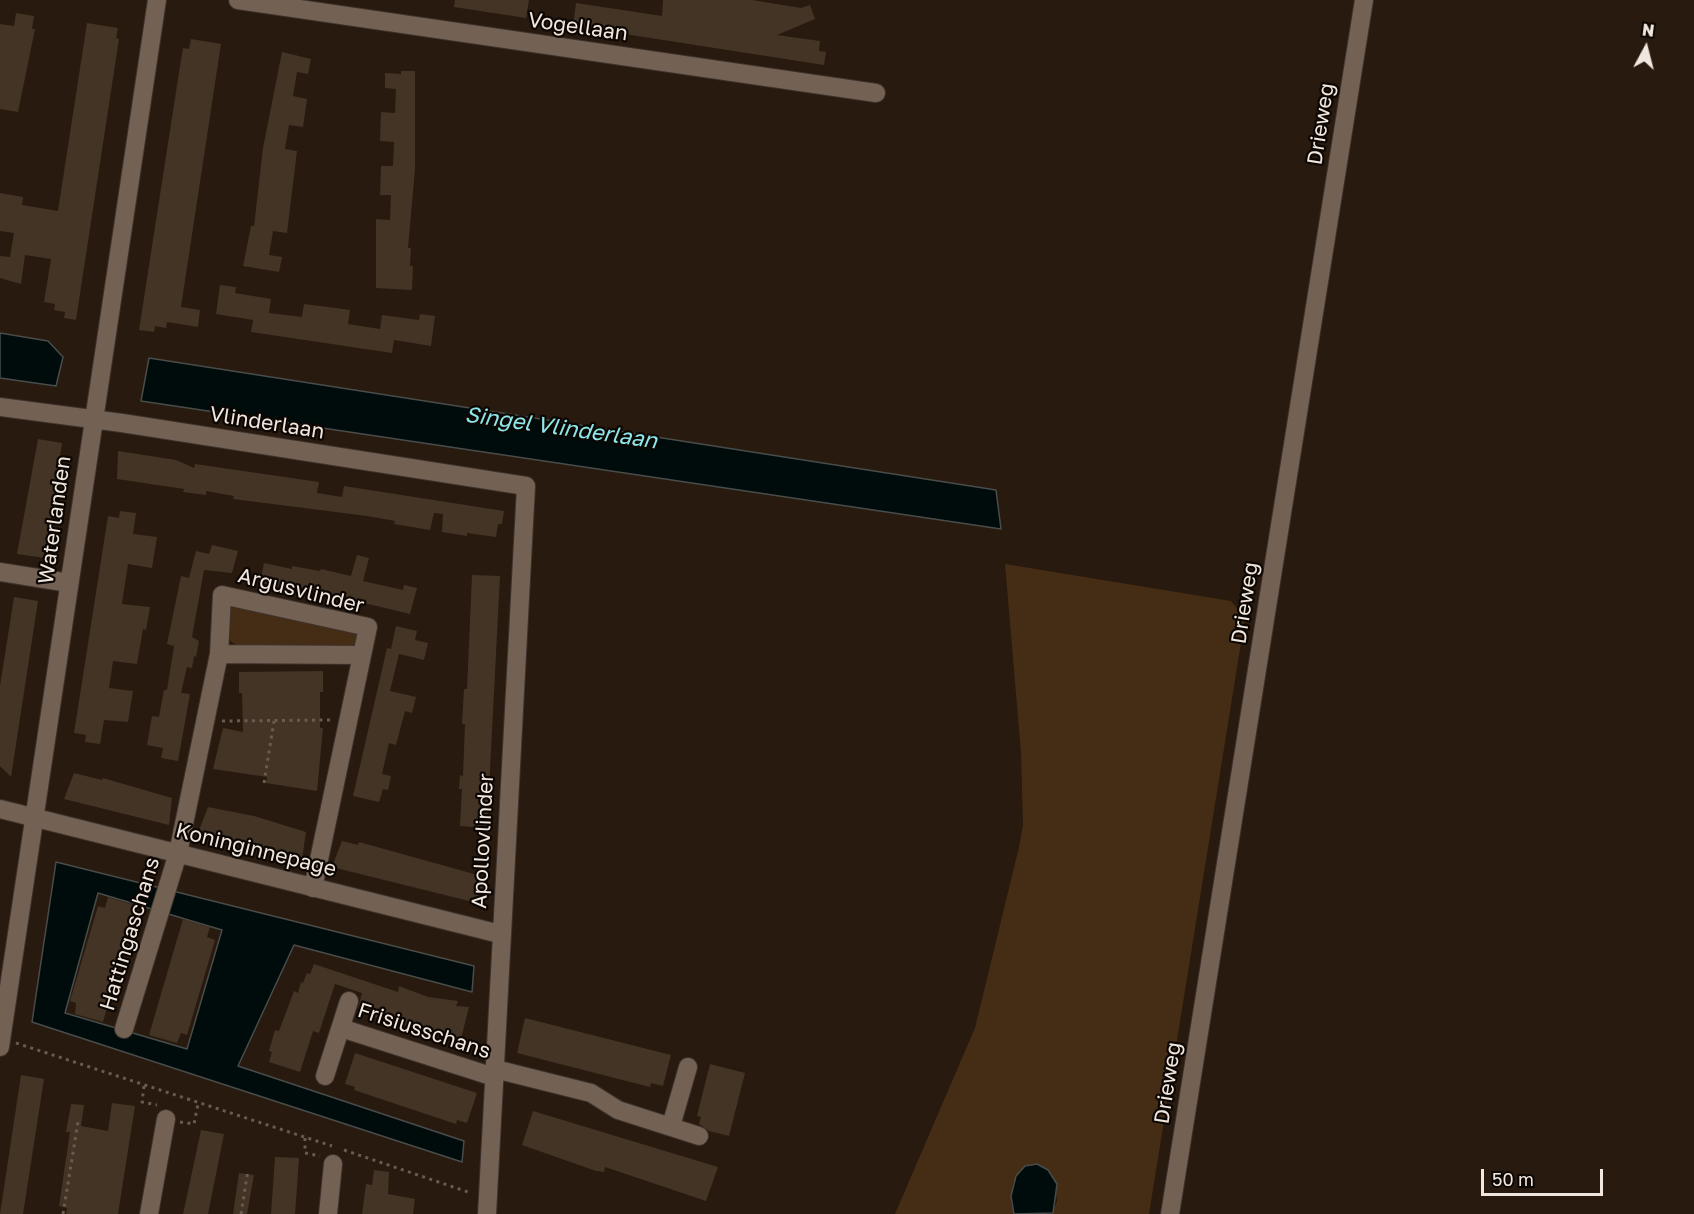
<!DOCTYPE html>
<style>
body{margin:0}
#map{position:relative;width:1694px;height:1214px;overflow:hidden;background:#281a0e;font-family:"Golos Text",sans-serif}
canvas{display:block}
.north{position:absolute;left:1616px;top:18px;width:60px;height:60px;-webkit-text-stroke:4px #0c0703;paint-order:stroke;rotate:7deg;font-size:16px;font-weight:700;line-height:24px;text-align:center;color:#f1e7df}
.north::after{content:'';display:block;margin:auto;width:21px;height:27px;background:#f1e7df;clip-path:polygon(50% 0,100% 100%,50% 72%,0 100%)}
.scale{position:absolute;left:1481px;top:1169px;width:122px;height:27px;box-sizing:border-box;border:3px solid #f1e7df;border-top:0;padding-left:8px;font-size:18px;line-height:21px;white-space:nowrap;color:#f1e7df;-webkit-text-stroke:4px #0c0703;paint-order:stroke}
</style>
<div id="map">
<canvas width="1694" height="1214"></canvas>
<div class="north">N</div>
<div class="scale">50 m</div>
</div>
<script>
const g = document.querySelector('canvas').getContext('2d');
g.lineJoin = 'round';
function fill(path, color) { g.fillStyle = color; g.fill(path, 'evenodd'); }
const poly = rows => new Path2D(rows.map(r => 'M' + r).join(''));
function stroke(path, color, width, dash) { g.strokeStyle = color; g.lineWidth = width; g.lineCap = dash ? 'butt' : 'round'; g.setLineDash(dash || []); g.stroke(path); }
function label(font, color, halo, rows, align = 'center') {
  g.font = font + ' "Golos Text",sans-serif'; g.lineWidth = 4.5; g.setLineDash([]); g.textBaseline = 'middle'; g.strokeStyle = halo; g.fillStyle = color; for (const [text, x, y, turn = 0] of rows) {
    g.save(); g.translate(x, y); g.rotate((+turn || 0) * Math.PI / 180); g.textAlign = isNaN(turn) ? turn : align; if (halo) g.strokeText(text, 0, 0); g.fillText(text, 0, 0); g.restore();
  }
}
fill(poly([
 [1005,564,1231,601,1245,618,1149,1214,1052,1214,1057,1201,1054,1178,1048,1170,1013,1182,1011,1203,1014,1214,895,1214,975,1028,1019,847,1023,825,1021,753],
 [236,606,358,631,357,645,236,645,225,637,230,609]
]), '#452d15');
const water = poly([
 [0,333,48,341,63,357,56,386,0,378,0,333],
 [149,358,996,490,1001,529,141,401,149,358],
 [56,862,474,966,472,992,294,945,238,1066,464,1141,462,1162,32,1022,56,862],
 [98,893,222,930,187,1049,65,1013,98,893],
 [1037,1164,1048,1170,1057,1184,1053,1213,1014,1214,1011,1196,1016,1176,1025,1166,1037,1164]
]);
fill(water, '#000b0b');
stroke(water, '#484d4b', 1.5);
fill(poly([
 [455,0,529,0,526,18,454,7],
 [663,0,752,0,801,8,810,5,815,19,777,35,820,41,819,51,826,52,824,65,573,26,576,3,662,16],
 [16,13,34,16,32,29,35,29,18,112,0,109,0,24,14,26],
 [87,23,118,28,116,38,119,39,76,320,64,318,65,312,54,310,55,304,44,302,51,259,25,255,21,284,0,278,0,256,10,257,14,233,0,231,0,193,23,197,22,205,58,211],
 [191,39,221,44,181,307,200,310,198,327,167,322,166,328,155,326,154,332,139,330,180,66,183,48,189,49],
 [282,52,311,59,308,74,297,72,293,96,307,99,303,127,289,125,285,149,297,151,287,233,273,231,269,255,282,257,279,272,243,266,251,226,254,226,263,148],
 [401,71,415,71,415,169,408,248,411,248,410,266,413,266,412,290,376,288,376,219,390,220,391,195,380,195,381,166,393,166,394,142,380,141,381,112,395,113,396,89,385,88,385,73,401,74],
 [220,285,236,287,235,293,271,299,269,313,286,315,302,317,304,304,336,308,350,310,348,324,380,329,382,315,419,320,420,314,435,316,431,346,394,340,392,353,251,332,253,320,216,314],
 [38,439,62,443,45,558,17,554],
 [118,451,176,460,194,468,195,464,319,482,317,493,342,497,344,486,504,511,502,524,498,524,496,537,467,533,467,536,442,532,443,514,434,513,430,530,394,524,395,521,367,516,233,499,234,496,206,491,206,495,183,492,184,489,117,479],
 [120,511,136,513,133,534,157,537,152,568,128,564,123,597,122,604,150,607,146,630,143,629,137,664,113,661,109,688,133,691,128,722,104,720,100,744,85,742,86,735,74,733,108,516,119,518],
 [212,545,238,551,232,573,204,570,192,637,199,641,196,657,194,656,192,668,187,667,181,693,190,694,178,761,161,758,163,748,147,745,152,716,159,717,164,690,167,690,174,646,167,644,181,576,189,578,196,551,209,554],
 [357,555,369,558,363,581,403,590,404,585,417,588,410,614,289,585,288,589,260,583,264,563,292,569,292,566,320,571,321,569,351,576],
 [472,575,500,576,487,828,460,826,462,789,459,789,460,775,463,776,465,724,462,724,464,689,467,689],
 [14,597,38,601,11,777,0,766,0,686],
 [396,626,417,631,415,640,428,643,424,660,399,654,390,691,416,697,412,713,405,711,396,745,389,743,382,774,391,776,388,790,383,789,379,802,353,796,387,648,391,649],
 [323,671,323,692,320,692,320,728,323,728,317,791,266,783,267,777,213,769,223,728,243,732,242,693,239,693,239,672],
 [74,773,102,780,103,778,172,798,169,825,64,799],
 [208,807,254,816,306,832,302,859,217,835,198,833],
 [342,841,358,845,359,842,485,877,481,904,332,867],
 [108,897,136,906,103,1022,75,1014,76,1003,70,1001,98,906,105,908],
 [183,919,210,927,207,937,215,940,187,1035,181,1033,177,1043,149,1035],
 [314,964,398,992,399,986,428,997,458,1001,456,1006,469,1007,461,1039,369,1016,370,1012,358,1009,362,993,335,984,319,1033,313,1031,300,1072,269,1062,272,1052,269,1051,275,1030,279,1031,294,991,298,993,301,982,303,983,307,973,310,974],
 [525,1018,671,1055,663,1086,651,1083,650,1087,517,1053],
 [355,1053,477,1093,467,1123,457,1120,456,1124,354,1090,355,1087,345,1084],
 [710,1064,745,1073,729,1136,709,1131,699,1124,701,1117,697,1116],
 [21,1075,44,1079,23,1214,0,1214],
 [112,1103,135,1106,118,1214,66,1214,67,1208,59,1206,70,1132,66,1132,71,1104,84,1105,81,1126,108,1131],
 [533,1111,718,1167,706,1201,605,1167,604,1172,596,1171,522,1145],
 [201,1130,224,1134,208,1214,183,1214],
 [275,1157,299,1158,295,1214,271,1214],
 [374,1170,389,1172,388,1194,415,1199,413,1214,362,1214,366,1184,372,1185],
 [239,1173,254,1175,247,1214,233,1214]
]), '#433426');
const minor = poly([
 [238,0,876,93],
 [0,407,122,423,526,486,487,1214],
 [0,572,69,583],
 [219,654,361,655],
 [0,809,500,934],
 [341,1028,494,1077],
 [124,1029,178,853,219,654,222,595,368,627,313,888],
 [0,1047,157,0],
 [495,1069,591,1093,618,1110,699,1136],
 [325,1076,349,1001],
 [671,1126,688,1067],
 [149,1214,166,1119],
 [328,1214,333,1164],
 [1170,1214,1364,0]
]);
stroke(minor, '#3d322d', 20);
stroke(poly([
 [222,721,332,720],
 [264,783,274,721],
 [16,1043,332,1146],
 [144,1086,142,1102,157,1105],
 [180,1122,194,1124,198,1104],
 [305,1138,305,1153,320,1156],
 [344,1150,471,1193],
 [63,1214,78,1122],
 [241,1214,248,1170]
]), '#685b50', 3, [3, 4.5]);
stroke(minor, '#736253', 18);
label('21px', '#f1e7df', '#0c0703', [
 ["Vogellaan",578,27,8],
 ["Drieweg",1321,124,-81],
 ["Vlinderlaan",267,423,9],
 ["Waterlanden",55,520,-82],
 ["Argusvlinder",301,591,14],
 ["Drieweg",1245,603,-81],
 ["Apollovlinder",483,841,-87],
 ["Koninginnepage",256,850,14],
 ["Hattingaschans",130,934,-73],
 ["Frisiusschans",424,1031,18],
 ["Drieweg",1168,1083,-81]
]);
label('italic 22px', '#8ee7eb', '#0c0703', [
 ["Singel Vlinderlaan",561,428,8]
]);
</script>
